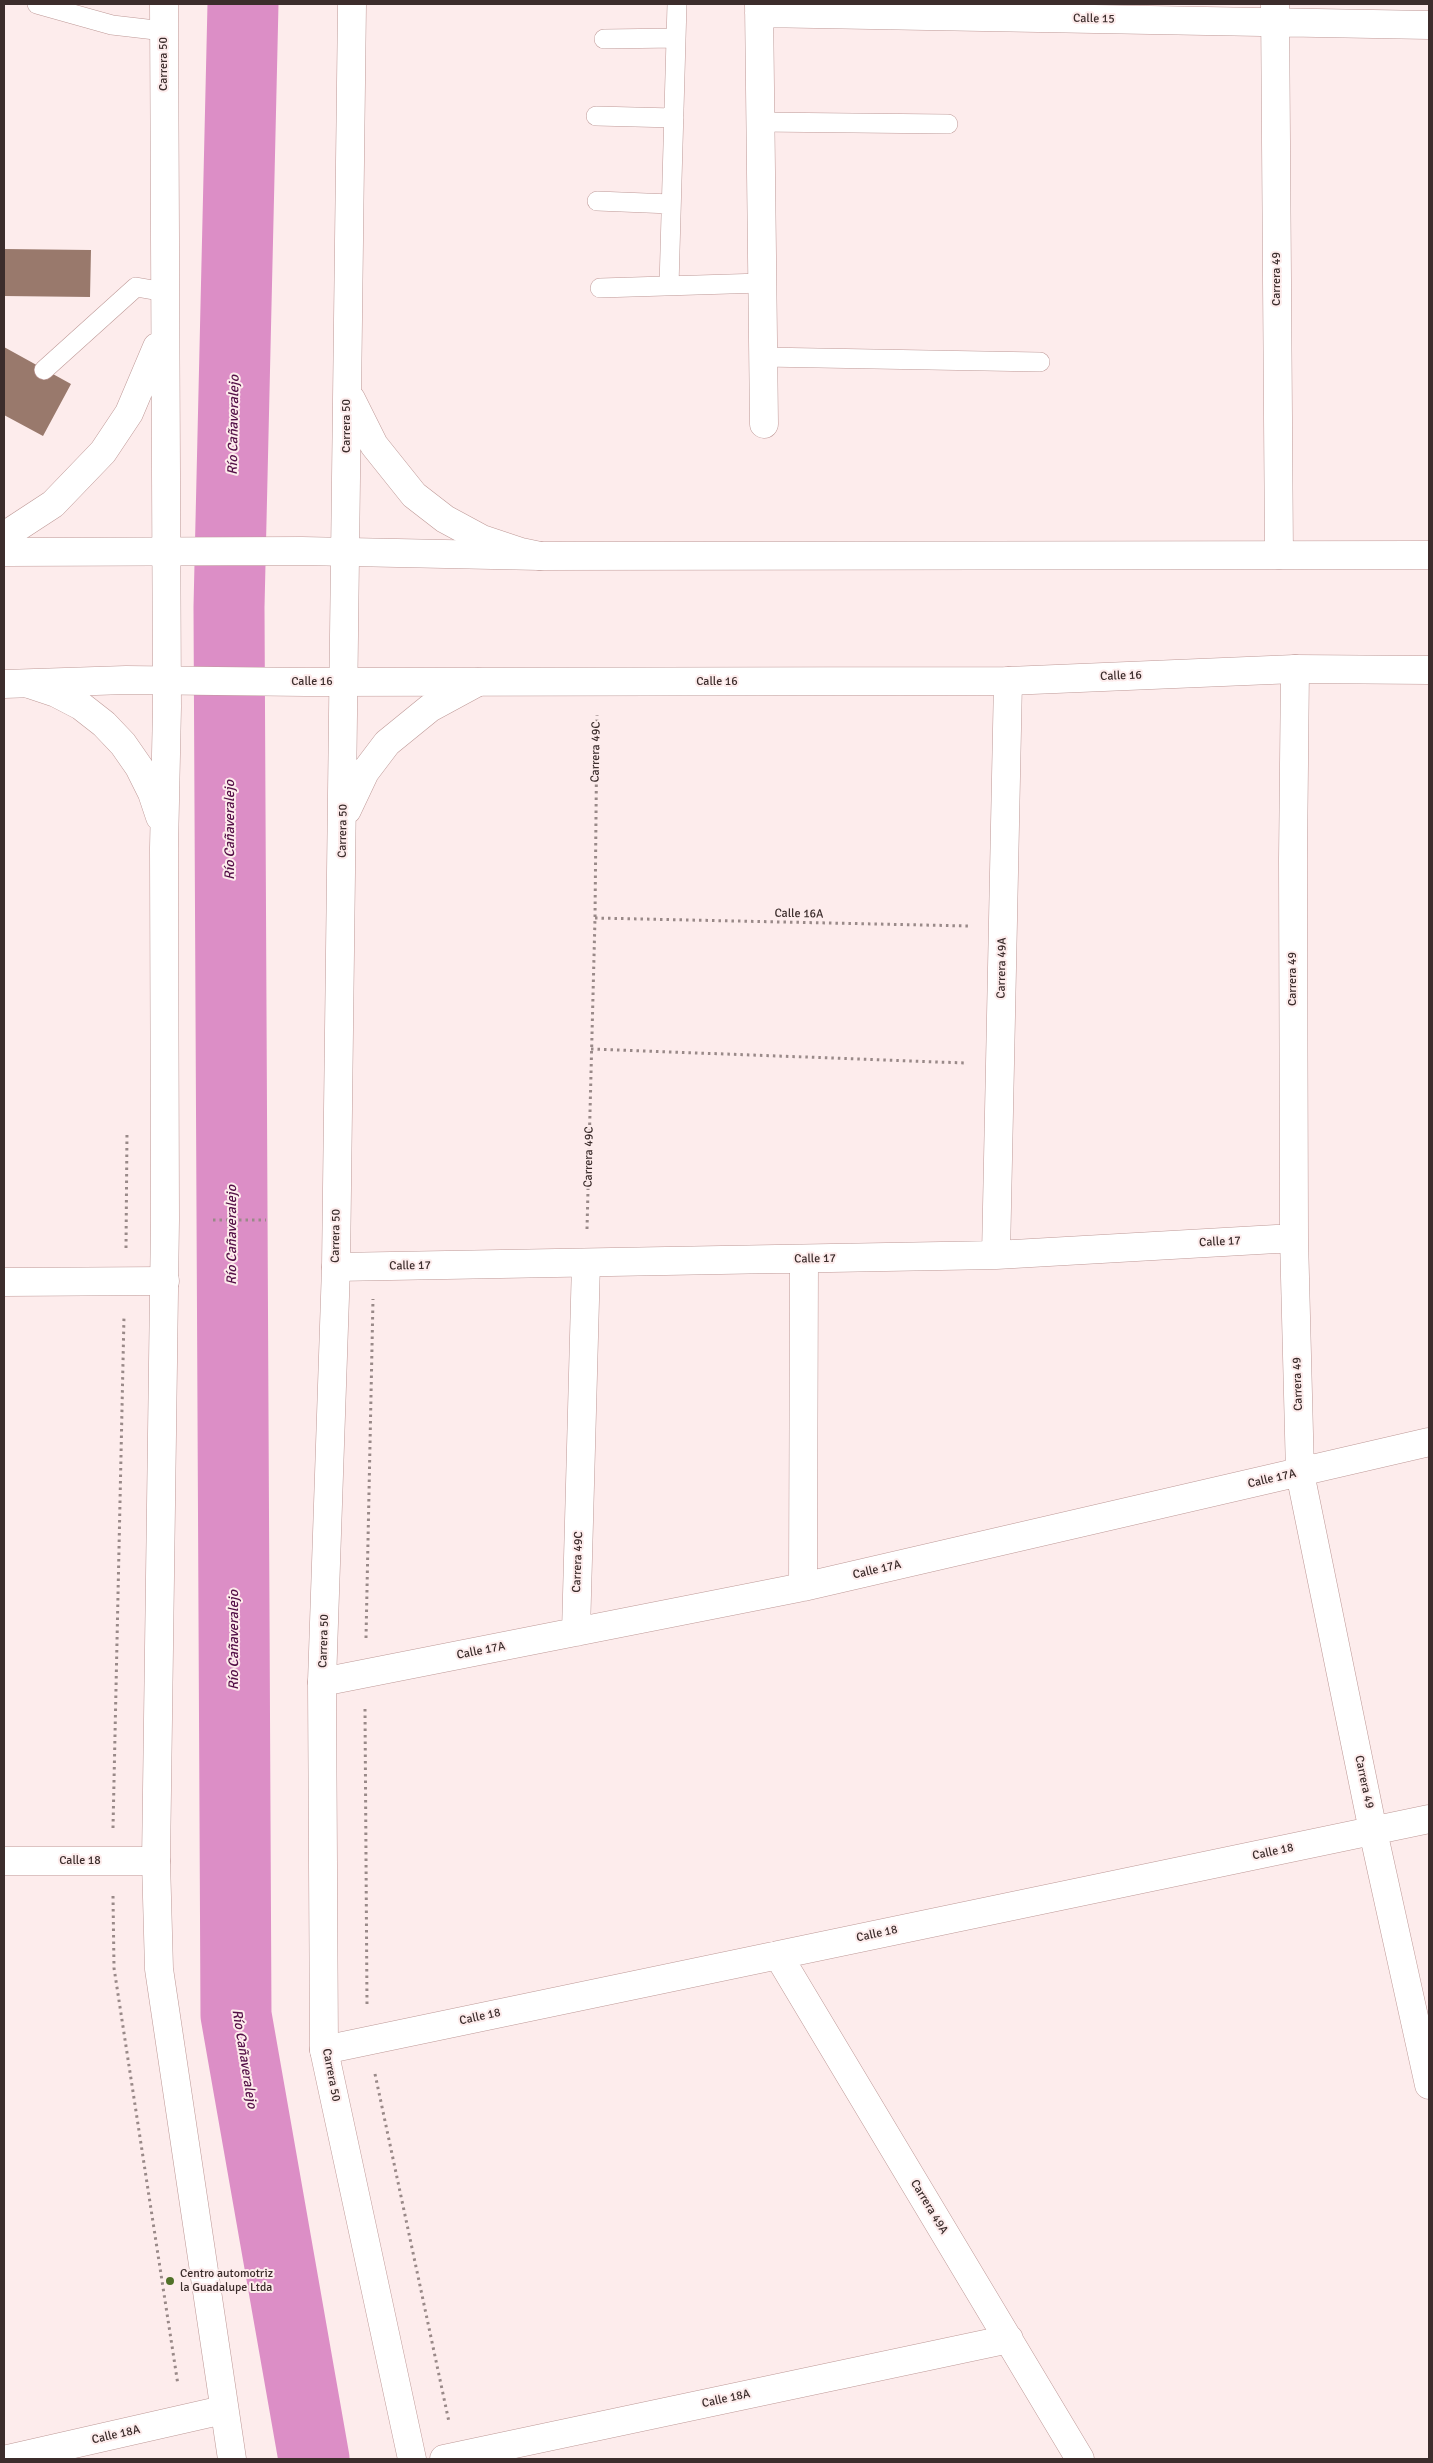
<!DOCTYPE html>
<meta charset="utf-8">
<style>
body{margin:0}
#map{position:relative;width:1433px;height:2463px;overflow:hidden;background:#fdecec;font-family:Signika,sans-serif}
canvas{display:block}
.frame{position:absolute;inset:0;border:5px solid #3c2d2c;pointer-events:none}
</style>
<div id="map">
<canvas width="1433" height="2463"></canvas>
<div class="frame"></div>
</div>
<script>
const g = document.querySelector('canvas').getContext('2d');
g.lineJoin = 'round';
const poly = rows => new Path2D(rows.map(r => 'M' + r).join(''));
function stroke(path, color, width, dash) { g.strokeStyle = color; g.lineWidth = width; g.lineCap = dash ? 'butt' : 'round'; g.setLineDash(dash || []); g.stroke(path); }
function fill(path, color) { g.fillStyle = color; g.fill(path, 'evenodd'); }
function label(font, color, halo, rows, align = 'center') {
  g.font = font + ' Signika,sans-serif'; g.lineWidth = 4; g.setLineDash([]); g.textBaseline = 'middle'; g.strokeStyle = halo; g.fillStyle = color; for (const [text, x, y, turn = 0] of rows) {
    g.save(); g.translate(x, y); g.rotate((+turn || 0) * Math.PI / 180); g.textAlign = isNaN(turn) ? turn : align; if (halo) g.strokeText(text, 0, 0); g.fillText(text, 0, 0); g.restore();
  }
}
stroke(poly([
 [243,4,229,607,236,2015,314,2459]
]), '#dc8ec6', 71);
fill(poly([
 [4,249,91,250,90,297,4,296],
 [4,347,71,384,43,436,4,415]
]), '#99796c');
const service = poly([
 [37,4,112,25,164,31],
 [604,39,676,38],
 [596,116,674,118],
 [759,122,948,124],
 [597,201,671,204],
 [669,286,677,4],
 [600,288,762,283],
 [763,357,1040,362],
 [44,370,136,287,165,292]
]);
const minor = poly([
 [759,4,764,424],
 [1275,4,1279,555],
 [759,13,1429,25],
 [1295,669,1293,859,1294,1238,1300,1473,1373,1831,1429,2085],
 [996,1255,1008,681],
 [336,1267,996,1255,1294,1238],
 [4,1282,165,1281],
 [803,1587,804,1259],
 [576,1632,586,1263],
 [322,1682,803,1587,1429,1442],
 [4,1861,156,1861],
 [778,1955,1080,2459],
 [324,2050,1429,1819],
 [8,2459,223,2410],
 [444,2459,1009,2339]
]);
const tertiary = poly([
 [4,552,302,551,540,556,1429,555],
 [4,684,126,680,306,682,1008,681,1295,669,1429,670]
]);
const secondary = poly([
 [164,4,167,707,164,848,165,1220,156,1861,159,1969,232,2459],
 [352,4,336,1267,322,1682,324,2050,412,2459],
 [351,399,374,445,414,495,445,519,482,539,521,552,540,556],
 [4,536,53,504,103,452,129,413,157,347],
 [29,684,56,693,81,706,104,724,123,744,139,767,152,793,160,817],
 [347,810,365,772,387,743,430,708,478,682]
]);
stroke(service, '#be9997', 20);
stroke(minor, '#be9997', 29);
stroke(tertiary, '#be9997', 29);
stroke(secondary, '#be9997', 29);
stroke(poly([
 [595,918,969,926],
 [591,1049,965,1063],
 [213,1220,266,1220],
 [587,1229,595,918,597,715],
 [126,1248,127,1131],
 [366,1638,373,1299],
 [365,1709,367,2006],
 [113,1828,124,1316],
 [113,1896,114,1968,178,2385],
 [375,2074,449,2422]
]), '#998988', 3, [2.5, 4]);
stroke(service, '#fff', 19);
stroke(minor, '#fff', 28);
stroke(tertiary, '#fff', 28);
stroke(secondary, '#fff', 28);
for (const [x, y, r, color] of [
 [170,2281,5,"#507128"]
]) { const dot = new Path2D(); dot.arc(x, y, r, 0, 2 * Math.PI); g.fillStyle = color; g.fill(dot); stroke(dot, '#fdecec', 2); }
label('12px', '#3c2d2c', '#fdecec', [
 ["Calle 15",1094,19,1],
 ["Carrera 50",164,64,-90],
 ["Carrera 49",1277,279,-90],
 ["Carrera 50",347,426,-90],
 ["Calle 16",1121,676,-2],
 ["Calle 16",312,682],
 ["Calle 16",717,682],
 ["Carrera 49C",596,752,-89],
 ["Carrera 50",343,831,-89],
 ["Calle 16A",799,914,1],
 ["Carrera 49A",1002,968,-89],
 ["Carrera 49",1293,979,-90],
 ["Carrera 49C",589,1157,-89],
 ["Carrera 50",336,1236,-89],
 ["Calle 17",1220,1242,-3],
 ["Calle 17",815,1259,-1],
 ["Calle 17",410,1266,-1],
 ["Carrera 49",1298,1384,-92],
 ["Calle 17A",1272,1479,-13],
 ["Carrera 49C",578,1562,-88],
 ["Calle 17A",877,1570,-13],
 ["Carrera 50",324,1641,-88],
 ["Calle 17A",481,1651,-11],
 ["Carrera 49",1364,1782,78],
 ["Calle 18",1273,1852,-12],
 ["Calle 18",80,1861],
 ["Calle 18",877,1934,-12],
 ["Calle 18",480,2017,-12],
 ["Carrera 50",331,2075,79],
 ["Carrera 49A",929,2207,59],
 ["Calle 18A",726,2399,-12],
 ["Calle 18A",116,2435,-13]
]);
label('12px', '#3c2d2c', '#fdecec', [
 ["Centro automotriz",180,2274],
 ["la Guadalupe Ltda",180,2288]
], 'left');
label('italic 14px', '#541047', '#fdecec', [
 ["Río Cañaveralejo",234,425,-89],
 ["Río Cañaveralejo",230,830,-90],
 ["Río Cañaveralejo",232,1235,-90],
 ["Río Cañaveralejo",234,1640,-90],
 ["Río Cañaveralejo",244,2059,81]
]);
</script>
